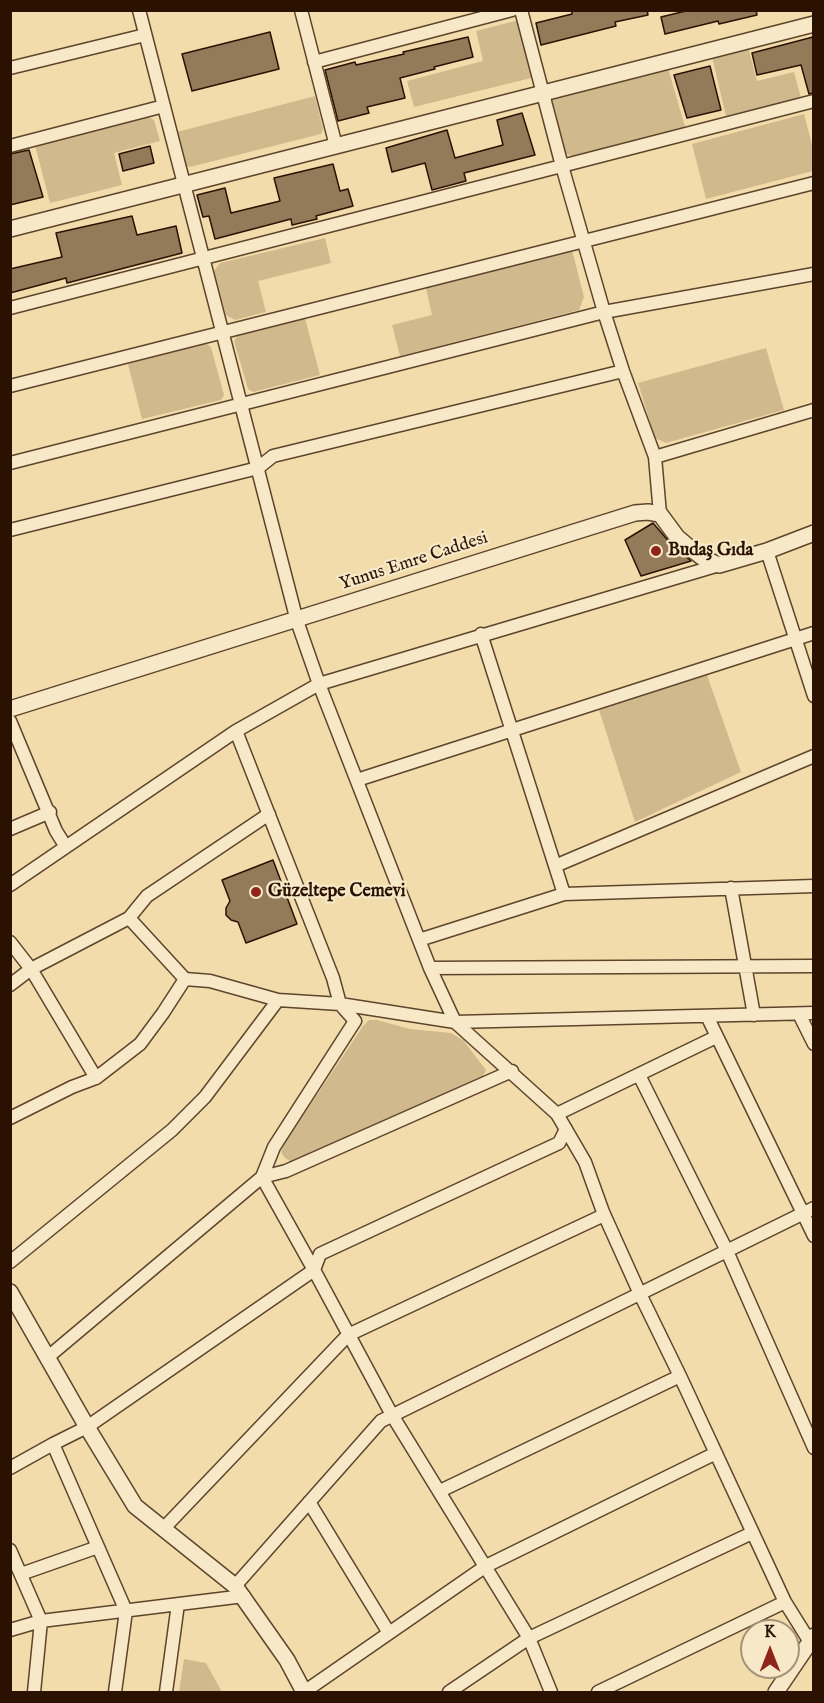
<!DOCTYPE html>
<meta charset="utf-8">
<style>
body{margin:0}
#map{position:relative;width:824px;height:1703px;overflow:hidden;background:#f3dcab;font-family:"IM FELL English",serif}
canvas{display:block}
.frame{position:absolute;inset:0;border:12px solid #2b1100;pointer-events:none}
.north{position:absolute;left:740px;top:1619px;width:60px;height:60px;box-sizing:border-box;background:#f7e8c8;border:2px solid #a59278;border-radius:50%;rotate:0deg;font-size:16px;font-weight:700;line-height:24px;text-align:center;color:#2b1100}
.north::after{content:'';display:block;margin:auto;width:21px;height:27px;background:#8f2418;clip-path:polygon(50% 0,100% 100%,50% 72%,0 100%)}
</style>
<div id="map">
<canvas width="824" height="1703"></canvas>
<div class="frame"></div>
<div class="north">K</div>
</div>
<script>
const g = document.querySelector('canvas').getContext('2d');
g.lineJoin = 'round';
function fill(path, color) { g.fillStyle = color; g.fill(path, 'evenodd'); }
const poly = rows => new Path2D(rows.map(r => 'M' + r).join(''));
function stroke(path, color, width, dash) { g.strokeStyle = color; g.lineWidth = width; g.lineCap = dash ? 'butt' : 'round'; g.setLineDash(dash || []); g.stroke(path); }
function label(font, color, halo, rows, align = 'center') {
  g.font = font + ' "IM FELL English",serif'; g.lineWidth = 4.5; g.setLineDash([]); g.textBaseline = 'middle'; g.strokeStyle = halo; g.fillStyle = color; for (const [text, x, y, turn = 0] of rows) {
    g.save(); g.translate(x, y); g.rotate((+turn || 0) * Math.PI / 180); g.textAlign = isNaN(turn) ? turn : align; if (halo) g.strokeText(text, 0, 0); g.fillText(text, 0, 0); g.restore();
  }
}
fill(poly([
 [515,21,519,23,534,73,531,78,414,107,407,81,483,61,476,31],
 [748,47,757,81,794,72,801,98,726,116,712,57],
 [668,68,686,130,573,156,566,154,552,98],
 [315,96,323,129,321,134,190,167,185,165,177,132],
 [804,114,813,149,813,171,706,199,692,144],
 [147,116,154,120,160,141,114,153,122,185,50,203,35,145],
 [325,238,331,263,258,281,266,312,235,320,226,315,214,271,220,263],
 [572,250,584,297,579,310,400,356,392,325,432,315,426,288],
 [305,318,320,375,253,392,248,389,234,341,237,336],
 [205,343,211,347,224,395,221,400,142,419,128,364],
 [766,348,784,410,666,443,655,438,638,383],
 [707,675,741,772,635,822,599,710],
 [369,1020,377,1020,410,1029,451,1033,463,1040,486,1070,483,1076,291,1162,284,1157,281,1152,284,1144,363,1026],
 [184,1659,206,1663,222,1692,179,1692]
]), '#d1b98e');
const building = poly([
 [572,10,647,10,648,15,615,22,616,26,541,45,536,23,572,14,572,10],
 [690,10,756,10,757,15,719,24,718,21,665,34,661,17,690,10],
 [270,32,279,69,192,91,182,54,270,32],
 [468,37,473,57,434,67,435,69,400,78,405,98,367,107,369,113,338,121,325,70,355,62,356,65,404,54,403,52,468,37],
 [813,37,813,93,809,94,801,65,757,75,752,53,813,37],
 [710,66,721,110,687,118,674,75,710,66],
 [522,113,535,155,464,173,466,181,432,190,425,163,392,172,386,148,447,130,455,158,503,145,497,120,522,113],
 [150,146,154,163,123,171,119,154,150,146],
 [29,150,43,197,10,205,10,154,29,150],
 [333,164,340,191,348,189,353,206,316,216,317,219,292,225,291,219,215,239,209,216,203,217,197,195,225,188,231,213,280,201,274,178,333,164],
 [132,216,137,235,176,226,182,253,67,283,66,278,10,293,10,269,62,257,56,233,132,216],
 [653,523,671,544,691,561,641,576,625,540,653,523],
 [273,860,297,924,246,943,238,922,231,920,226,915,226,908,230,901,222,880,273,860]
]);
fill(building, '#937b59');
stroke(building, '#2b1100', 1.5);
const minor = poly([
 [139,10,297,621,319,684,430,968,455,1022,557,1114,585,1162,603,1212,640,1294,680,1376,785,1602,810,1642],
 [301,10,336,146],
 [521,10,562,166,604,312,623,371,655,457,660,514],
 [314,62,512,10],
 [10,68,145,35],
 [10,146,164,106],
 [10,308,814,101],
 [10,386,814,183],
 [655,457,814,410],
 [10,463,604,312,814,274],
 [10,530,258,468,273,456,623,371],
 [767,551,814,696],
 [481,634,564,894],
 [10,721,56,831,66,847],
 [236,731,333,978,340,1004,355,1021,274,1147,262,1177,314,1270,392,1415,529,1638,551,1692],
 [357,780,814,633],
 [10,829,50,812],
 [555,866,814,756],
 [10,885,236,731,319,684,719,565],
 [731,888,754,1015],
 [129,918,185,979,210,981,278,1000,340,1004,455,1022,814,1013],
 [419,940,564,894,814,886],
 [10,942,31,969,96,1078],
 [430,968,814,966],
 [10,985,31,969,129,918,147,896,269,814],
 [799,1014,814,1044],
 [707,1016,814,1236],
 [639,1075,726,1249,814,1448],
 [557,1114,716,1037],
 [10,1118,72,1087,96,1078,140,1044,163,1013,185,979],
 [10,1262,172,1130,205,1097,278,1000],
 [48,1357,262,1177,286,1171,512,1071],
 [53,1444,126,1611,115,1692],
 [10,1468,53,1444,87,1427,314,1270,320,1254,559,1143,566,1129],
 [440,1491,680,1376],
 [309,1502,389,1633],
 [164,1528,348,1335,604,1215],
 [10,1550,41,1621,34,1692],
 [21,1574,98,1547],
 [235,1586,381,1421,814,1208],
 [10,1630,41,1621,244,1596],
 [166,1692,178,1604],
 [304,1692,486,1566,716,1453],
 [449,1692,529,1638,752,1533],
 [598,1692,785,1602]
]);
const tertiary = poly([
 [10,229,814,24],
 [10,709,635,513,648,512,660,514,677,537,690,548,703,558,719,565,767,551,814,533],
 [10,1292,87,1427,135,1506,235,1586,287,1660,304,1692],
 [776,1692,814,1636]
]);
stroke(minor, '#5d442b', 15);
stroke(tertiary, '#5d442b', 18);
stroke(minor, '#f7e8c8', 12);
stroke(tertiary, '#f7e8c8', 15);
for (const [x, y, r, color] of [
 [656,551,6,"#8f2418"],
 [256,892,6,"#8f2418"]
]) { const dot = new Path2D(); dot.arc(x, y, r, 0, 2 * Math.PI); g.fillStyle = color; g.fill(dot); stroke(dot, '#f7e8c8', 2); }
label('bold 18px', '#2b1100', '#f7e8c8', [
 ["Budaş Gıda",668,551],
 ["Güzeltepe Cemevi",268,892]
], 'left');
label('18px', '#2b1100', '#f7e8c8', [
 ["Yunus Emre Caddesi",414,562,-18]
]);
</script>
